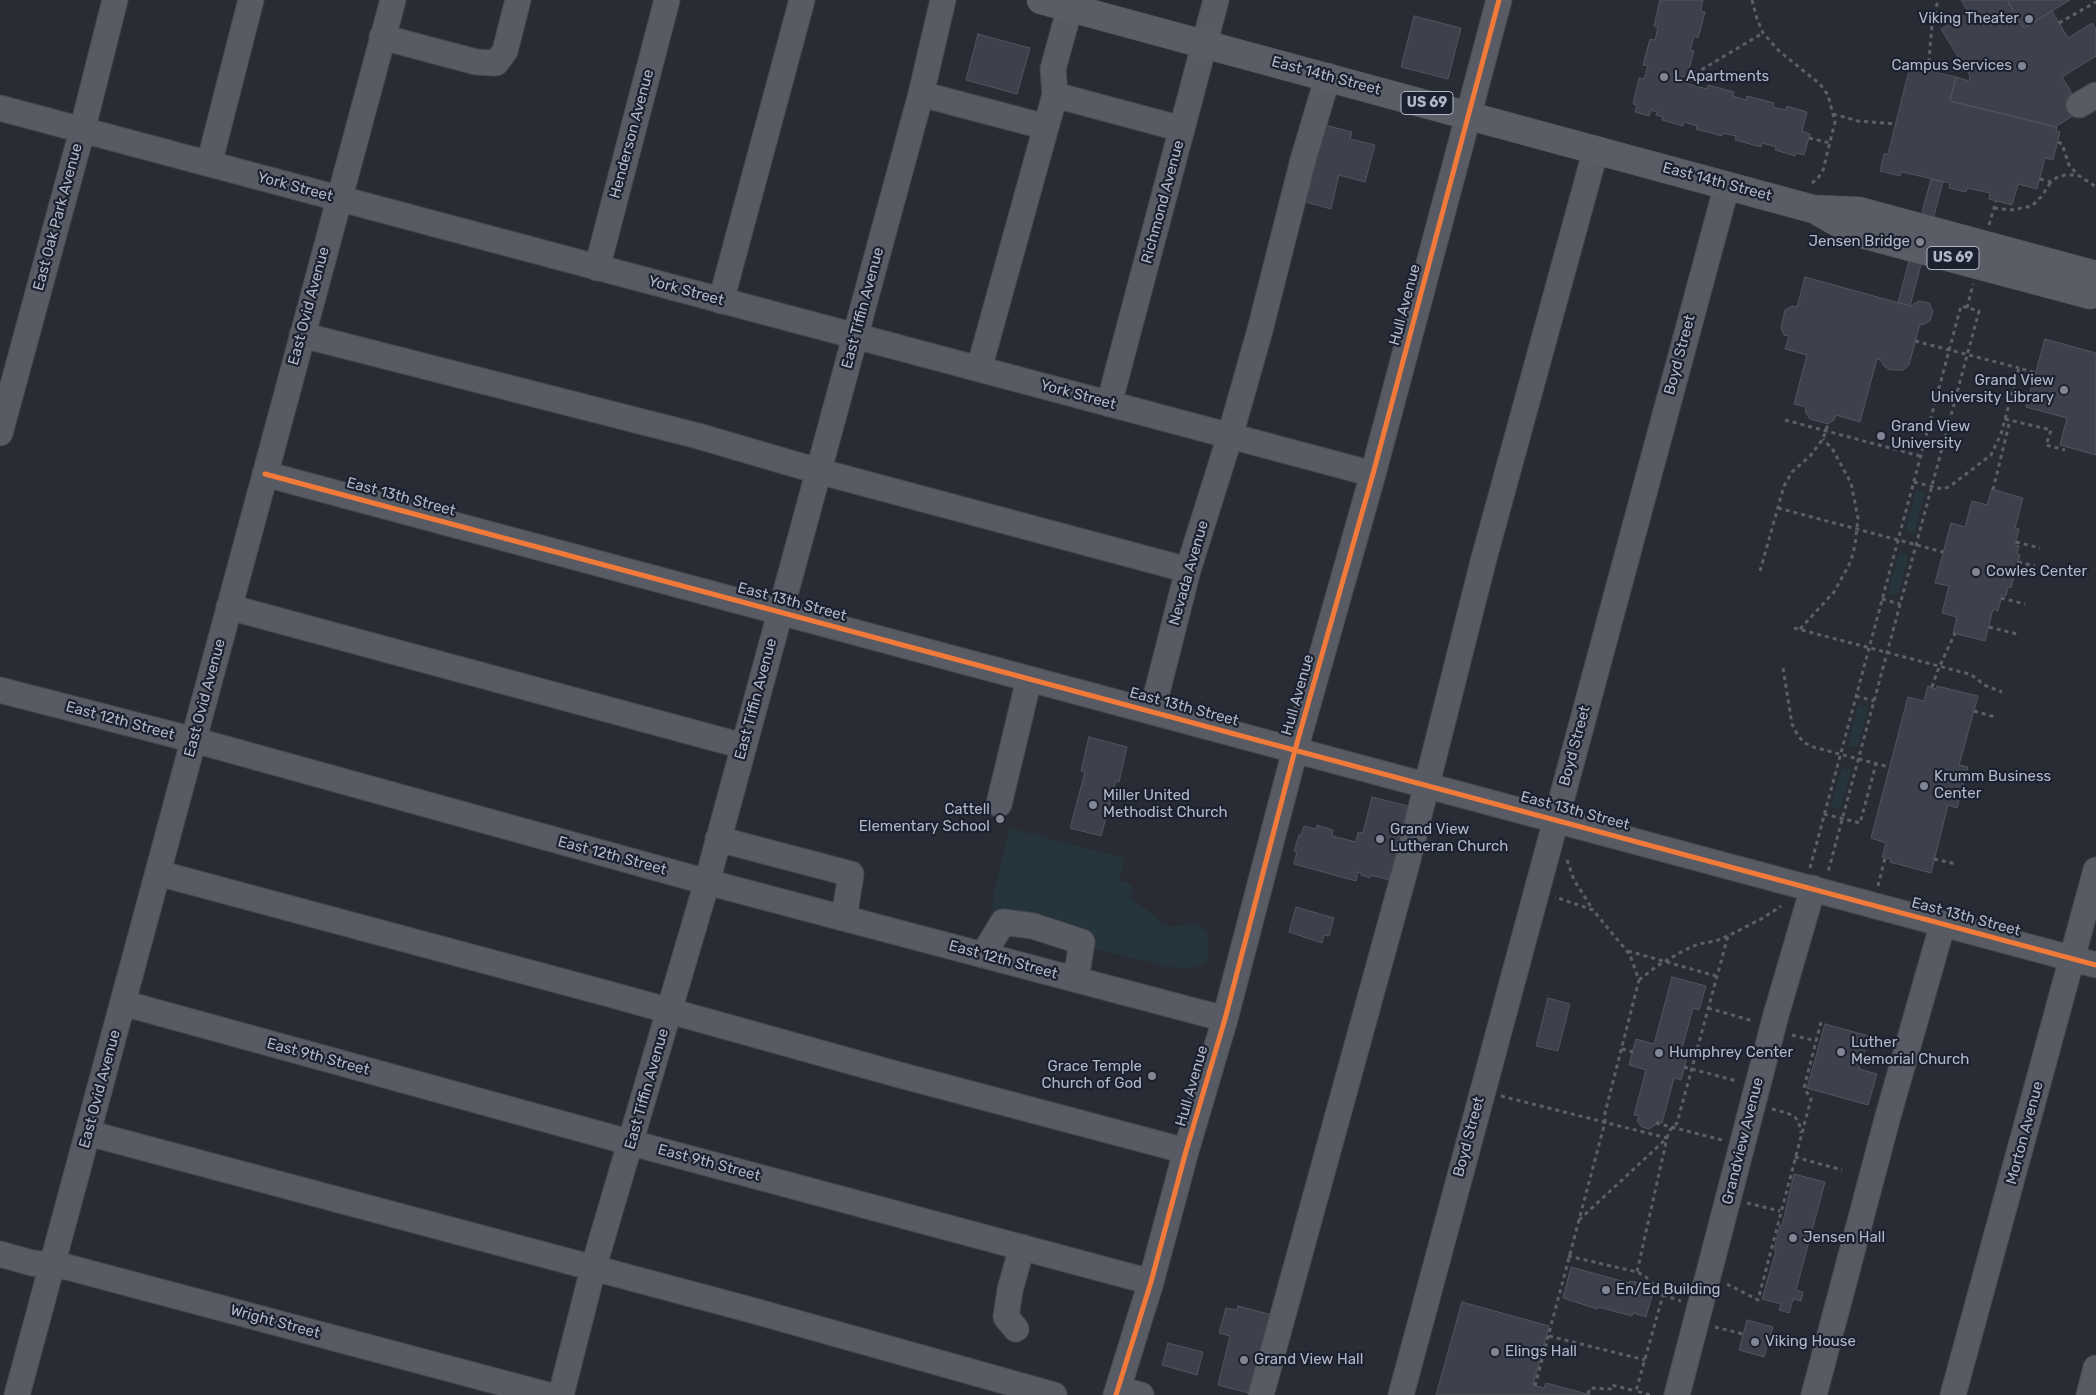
<!DOCTYPE html>
<style>
body{margin:0}
canvas{display:block;background:#292c35}
</style>
<canvas width="2096" height="1395"></canvas>
<script>
const g = document.querySelector('canvas').getContext('2d');
g.lineJoin = 'round';
function fill(path, color) { g.fillStyle = color; g.fill(path, 'evenodd'); }
const poly = rows => new Path2D(rows.map(r => 'M' + r).join(''));
function stroke(path, color, width, dash) { g.strokeStyle = color; g.lineWidth = width; g.lineCap = dash ? 'butt' : 'round'; g.setLineDash(dash || []); g.stroke(path); }
function label(font, color, halo, rows, align = 'center') {
  g.font = font + ' Rubik,sans-serif'; g.lineWidth = 4.5; g.setLineDash([]); g.textBaseline = 'middle'; g.strokeStyle = halo; g.fillStyle = color; for (const [text, x, y, turn = 0] of rows) {
    g.save(); g.translate(x, y); g.rotate((+turn || 0) * Math.PI / 180); g.textAlign = isNaN(turn) ? turn : align; if (halo) g.strokeText(text, 0, 0); g.fillText(text, 0, 0); g.restore();
  }
}
fill(poly([
 [1916,490,1925,493,1914,533,1906,530],
 [1899,553,1908,555,1898,595,1888,593],
 [1858,705,1868,707,1857,748,1848,745],
 [1842,768,1851,770,1840,810,1831,807],
 [1009,828,1124,858,1119,881,1128,883,1134,889,1129,898,1146,909,1163,925,1174,927,1190,924,1200,925,1206,932,1209,940,1208,953,1206,962,1189,969,1172,967,988,923]
]), '#26353b');
const building = poly([
 [1660,0,1703,0,1701,11,1705,12,1698,38,1694,36,1690,50,1694,51,1687,77,1683,76,1681,82,1707,89,1708,85,1734,92,1733,96,1746,100,1747,96,1774,103,1773,107,1786,110,1787,106,1807,112,1802,131,1810,134,1804,155,1796,153,1795,156,1775,150,1776,147,1762,143,1761,147,1735,140,1736,136,1723,133,1722,136,1696,129,1697,126,1684,122,1683,126,1662,120,1663,117,1656,115,1657,112,1651,110,1649,116,1635,112,1637,105,1633,104,1639,78,1644,79,1648,66,1643,65,1650,39,1655,40,1658,27,1654,26,1660,0],
 [1961,0,2007,0,2024,28,2052,11,2068,38,2092,23,2096,29,2096,56,2062,77,2082,110,2055,127,1950,101,1956,77,1969,81,1970,76,1941,29,1968,12,1961,0],
 [2007,0,2070,0,2024,28,2007,0],
 [1414,16,1461,28,1448,79,1401,67,1414,16],
 [978,34,1030,48,1017,94,966,80,978,34],
 [1910,66,1956,77,1950,101,2057,127,2056,131,2060,132,2053,160,2045,158,2037,189,2018,184,2012,205,1989,199,1990,193,1967,188,1966,192,1949,188,1950,183,1902,172,1900,176,1880,171,1884,154,1888,154,1910,66],
 [1321,124,1352,132,1350,139,1375,145,1365,182,1339,175,1331,209,1302,201,1321,124],
 [1931,179,1943,182,1910,306,1898,302,1931,179],
 [1805,277,1910,306,1919,301,1929,303,1933,311,1930,321,1922,325,1920,324,1909,365,1903,370,1890,370,1884,366,1881,360,1877,359,1860,422,1836,415,1834,420,1828,424,1810,419,1805,411,1806,407,1794,404,1807,355,1785,349,1789,336,1784,335,1781,328,1785,310,1792,306,1797,307,1805,277],
 [2045,339,2096,353,2096,455,2060,445,2067,418,2026,407,2045,339],
 [1992,489,2023,498,2015,528,2019,529,2015,545,2019,546,2017,554,2020,555,2011,588,2008,587,2006,596,2002,595,1998,611,1993,609,1985,641,1953,633,1957,617,1942,613,1949,586,1935,583,1951,523,1965,527,1972,501,1987,505,1992,489],
 [1928,686,1936,689,1937,686,1978,696,1959,765,1968,767,1957,808,1948,805,1931,873,1890,862,1891,859,1882,857,1886,843,1871,838,1908,697,1924,701,1928,686],
 [1089,737,1127,747,1119,782,1116,781,1101,836,1070,828,1085,772,1081,771,1089,737],
 [1372,797,1412,807,1393,881,1371,875,1370,878,1361,875,1361,873,1358,872,1356,881,1294,864,1297,852,1294,851,1299,835,1301,835,1304,826,1316,829,1317,825,1333,830,1332,836,1356,842,1358,832,1363,833,1372,797],
 [1296,907,1334,918,1329,936,1324,935,1322,943,1289,932,1296,907],
 [1672,977,1706,986,1699,1010,1693,1008,1681,1052,1688,1054,1681,1080,1674,1078,1662,1123,1657,1121,1655,1125,1649,1129,1642,1127,1637,1121,1639,1116,1634,1115,1646,1070,1629,1065,1636,1039,1654,1044,1672,977],
 [1548,998,1570,1004,1558,1051,1536,1046,1548,998],
 [1825,1024,1869,1036,1859,1069,1877,1074,1868,1105,1807,1088,1825,1024],
 [1794,1174,1825,1182,1796,1290,1803,1292,1801,1301,1793,1299,1789,1313,1779,1310,1781,1304,1762,1299,1776,1251,1774,1250,1780,1225,1782,1226,1794,1174],
 [1571,1267,1629,1283,1630,1281,1641,1283,1640,1289,1653,1292,1646,1317,1633,1313,1632,1316,1598,1307,1597,1309,1563,1298,1571,1267],
 [1462,1302,1549,1326,1533,1385,1544,1388,1546,1383,1591,1395,1436,1395,1462,1302],
 [1238,1306,1276,1316,1256,1395,1218,1385,1230,1336,1219,1333,1226,1308,1237,1310,1238,1306],
 [1747,1320,1773,1327,1764,1357,1739,1350,1747,1320],
 [1168,1343,1203,1352,1197,1375,1162,1365,1168,1343]
]);
fill(building, '#3e414b');
stroke(building, '#51545d', 1);
const minor = poly([
 [382,37,476,62,496,63,505,51,518,0],
 [921,94,1046,127,1055,95,1053,69,1070,7],
 [1055,95,1182,129],
 [2079,105,2096,95],
 [0,108,1373,474],
 [209,164,251,0],
 [597,268,667,0],
 [721,301,802,0],
 [302,335,698,436,818,471,1188,570],
 [979,369,1046,127],
 [1109,404,1216,0],
 [0,433,82,131,115,0],
 [265,474,2096,965],
 [229,607,743,746],
 [0,690,194,740,707,882,1225,1019],
 [1152,712,1188,570,1230,436,1260,330,1303,160,1328,76],
 [999,804,1029,679],
 [718,839,851,874,844,918],
 [158,873,609,994,896,1074,1186,1151],
 [983,955,1003,922,1033,926,1082,942,1076,979],
 [123,1003,632,1143,1151,1282],
 [88,1133,751,1310,1054,1395],
 [0,1254,32,1263,67,1267,548,1395],
 [1016,1329,1006,1317,1010,1290,1022,1247],
 [1118,1389,1141,1395],
 [17,1395,393,0],
 [561,1395,593,1269,707,882,921,94,943,0],
 [1116,1395,1151,1282,1186,1151,1225,1019,1295,750,1373,474,1499,0],
 [1261,1395,1406,867,1483,562,1596,149],
 [1401,1395,1727,185],
 [1677,1395,1776,1015,1813,888],
 [1814,1395,1888,1116,1943,923],
 [1953,1395,2096,870],
 [2089,1395,2096,1368]
]);
const major = poly([
 [1041,0,1813,209,1859,211,2096,275],
 [1819,212,1854,232,2090,295,2096,293]
]);
stroke(minor, '#46494f', 27);
stroke(major, '#464952', 29);
stroke(poly([
 [1752,0,1757,19,1763,33,1779,51,1820,84,1828,95,1835,122,1823,170,1818,178,1811,184],
 [2059,23,2096,2],
 [1928,70,1932,26,1938,0],
 [1681,82,1763,33],
 [1833,114,1858,121,1896,124],
 [1809,138,1830,143],
 [2058,142,2062,144,2069,165,2078,175,2096,187],
 [2040,179,2051,182,2056,178,2065,175,2077,175],
 [1994,208,2011,210,2032,206,2041,197,2051,182],
 [1989,225,1996,201],
 [1967,308,1973,284],
 [1915,341,2019,368],
 [2005,419,2051,430,2046,445,2065,450],
 [1785,420,1920,456],
 [1914,482,1942,489,1949,487,1991,455,2001,434,2019,368,2036,373],
 [1993,490,2010,420],
 [1778,508,1943,552],
 [2016,542,2040,548],
 [2018,562,2035,566],
 [1760,571,1784,486,1792,472,1810,456,1823,439,1828,424],
 [2001,598,2025,604],
 [1882,599,1900,604],
 [1989,627,2017,634],
 [1794,628,1969,674,1976,678,1984,685,2002,692],
 [1800,629,1834,592,1851,561,1855,545,1858,518,1851,483,1833,450,1823,439],
 [1783,668,1792,724,1798,736,1805,743,1813,747,1889,767],
 [1932,687,1937,672,1955,633],
 [1856,696,1874,701],
 [1974,711,1995,717],
 [1824,814,1860,823,1876,764],
 [1934,859,1956,864],
 [1567,860,1574,880,1593,910],
 [1810,868,1961,306,1979,311,1828,872],
 [1878,886,1885,858],
 [1628,951,1716,976],
 [1639,980,1657,966,1683,951,1698,944,1716,941,1727,936],
 [1708,1008,1753,1021],
 [1792,1035,1816,1041],
 [1622,1049,1633,1052],
 [1684,1067,1737,1081],
 [1501,1096,1667,1138,1637,1272],
 [1772,1109,1787,1113,1795,1117,1799,1123,1801,1133],
 [1656,1123,1722,1140],
 [1795,1157,1842,1170],
 [1747,1203,1780,1211],
 [1579,1220,1667,1138,1669,1131,1677,1123,1728,936,1763,918,1781,906],
 [1568,1256,1637,1272,1645,1276,1663,1295,1636,1391,1651,1395],
 [1727,1284,1758,1300,1811,1099,1804,1088,1821,1022],
 [1663,1295,1681,1301],
 [1715,1327,1743,1334],
 [1549,1336,1645,1360],
 [1535,1386,1605,1122,1605,1113,1639,980,1630,955,1593,910,1555,897],
 [1588,1394,1590,1388,1611,1389,1612,1385,1636,1391]
]), '#5b5f67', 3, [4, 4]);
stroke(minor, '#585b63', 25);
stroke(major, '#5a5d65', 28);
stroke(poly([
 [265,474,2096,965],
 [1116,1395,1151,1282,1186,1151,1225,1019,1295,750,1373,474,1499,0]
]), '#f17a3a', 5);
for (const [x, y, r, color] of [
 [2029,19,5,"#828694"],
 [2022,66,5,"#828694"],
 [1664,77,5,"#828694"],
 [1920,242,5,"#828694"],
 [2064,390,5,"#828694"],
 [1881,436,5,"#828694"],
 [1976,572,5,"#828694"],
 [1924,786,5,"#828694"],
 [1093,805,5,"#828694"],
 [1000,819,5,"#828694"],
 [1380,839,5,"#828694"],
 [1841,1052,5,"#828694"],
 [1659,1053,5,"#828694"],
 [1152,1076,5,"#828694"],
 [1793,1238,5,"#828694"],
 [1606,1290,5,"#828694"],
 [1755,1342,5,"#828694"],
 [1495,1352,5,"#828694"],
 [1244,1360,5,"#828694"]
]) { const dot = new Path2D(); dot.arc(x, y, r, 0, 2 * Math.PI); g.fillStyle = color; g.fill(dot); stroke(dot, '#1c2130', 2); }
for (const [x, y, w] of [
 [1427,103,52],
 [1953,258,52]
]) { const box = new Path2D(); box.roundRect(x - w / 2, y - 11.5, w, 23, 4); g.fillStyle = '#1c2130'; g.fill(box); stroke(box, '#b2b7c7', 1); }
label('bold 14px', '#b2b7c7', null, [
 ["US 69",1427,103],
 ["US 69",1953,258]
]);
label('15px', '#b2b7c7', '#1c2130', [
 ["Viking Theater",2019,19,"right"],
 ["Campus Services",2012,66,"right"],
 ["L Apartments",1674,77],
 ["Jensen Bridge",1910,242,"right"],
 ["Grand View",2054,381,"right"],
 ["University Library",2054,398,"right"],
 ["Grand View",1891,427],
 ["University",1891,444],
 ["Cowles Center",1986,572],
 ["Krumm Business",1934,777],
 ["Center",1934,794],
 ["Miller United",1103,796],
 ["Methodist Church",1103,813],
 ["Cattell",990,810,"right"],
 ["Elementary School",990,827,"right"],
 ["Grand View",1390,830],
 ["Lutheran Church",1390,847],
 ["Luther",1851,1043],
 ["Memorial Church",1851,1060],
 ["Humphrey Center",1669,1053],
 ["Grace Temple",1142,1067,"right"],
 ["Church of God",1142,1084,"right"],
 ["Jensen Hall",1803,1238],
 ["En/Ed Building",1616,1290],
 ["Viking House",1765,1342],
 ["Elings Hall",1505,1352],
 ["Grand View Hall",1254,1360]
], 'left');
label('15px', '#b2b7c7', '#1c2130', [
 ["East 14th Street",1326,76,15],
 ["Henderson Avenue",632,134,-75],
 ["East 14th Street",1717,182,15],
 ["York Street",295,187,15],
 ["Richmond Avenue",1163,202,-75],
 ["East Oak Park Avenue",58,217,-75],
 ["York Street",686,291,15],
 ["Hull Avenue",1405,305,-75],
 ["East Ovid Avenue",309,306,-75],
 ["East Tiffin Avenue",863,308,-75],
 ["Boyd Street",1680,355,-75],
 ["York Street",1078,395,15],
 ["East 13th Street",401,497,15],
 ["Nevada Avenue",1189,573,-74],
 ["East 13th Street",792,602,15],
 ["Hull Avenue",1298,695,-74],
 ["East Ovid Avenue",205,698,-75],
 ["East Tiffin Avenue",756,699,-75],
 ["East 13th Street",1184,707,15],
 ["East 12th Street",120,721,15],
 ["Boyd Street",1575,746,-75],
 ["East 13th Street",1575,811,15],
 ["East 12th Street",612,856,15],
 ["East 13th Street",1966,917,15],
 ["East 12th Street",1003,960,15],
 ["East 9th Street",318,1057,15],
 ["Hull Avenue",1192,1086,-74],
 ["East Ovid Avenue",100,1089,-75],
 ["East Tiffin Avenue",647,1089,-74],
 ["Morton Avenue",2025,1133,-75],
 ["Boyd Street",1469,1137,-75],
 ["Grandview Avenue",1743,1141,-76],
 ["East 9th Street",709,1163,15],
 ["Wright Street",275,1322,15]
]);
</script>
